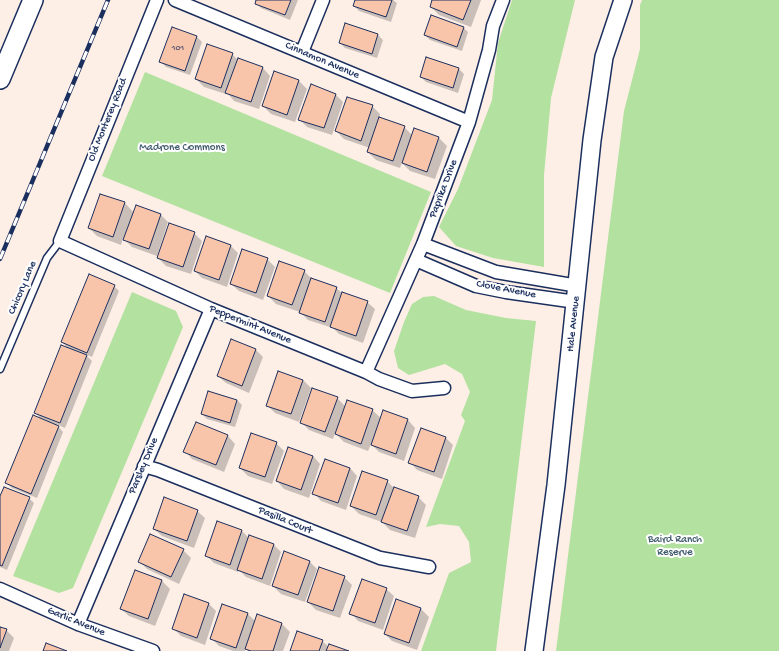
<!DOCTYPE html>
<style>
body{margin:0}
canvas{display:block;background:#fdeee6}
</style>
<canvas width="779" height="651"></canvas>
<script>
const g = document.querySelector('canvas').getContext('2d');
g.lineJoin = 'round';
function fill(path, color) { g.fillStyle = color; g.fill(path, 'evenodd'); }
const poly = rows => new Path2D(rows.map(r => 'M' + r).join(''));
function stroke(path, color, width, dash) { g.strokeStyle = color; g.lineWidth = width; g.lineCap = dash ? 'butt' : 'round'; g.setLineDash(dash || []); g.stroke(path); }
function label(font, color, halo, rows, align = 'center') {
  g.font = font + ' "Gochi Hand",sans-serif'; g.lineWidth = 4; g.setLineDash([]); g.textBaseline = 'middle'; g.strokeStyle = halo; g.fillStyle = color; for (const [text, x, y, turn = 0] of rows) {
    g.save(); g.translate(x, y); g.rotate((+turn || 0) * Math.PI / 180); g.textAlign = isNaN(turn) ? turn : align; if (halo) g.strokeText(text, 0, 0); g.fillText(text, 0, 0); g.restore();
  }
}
fill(poly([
 [512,0,575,0,551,98,544,175,544,267,493,258,456,246,439,227,458,189,492,100,498,43],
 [642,0,779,0,779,651,556,651,624,111,640,49,640,5],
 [145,72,431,192,390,293,102,176],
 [132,292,176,311,183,327,73,588,59,593,13,576],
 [434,296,466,310,506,318,536,321,496,651,421,651,449,573,471,562,469,542,459,526,440,524,426,527,465,421,461,415,470,392,462,374,445,364,409,375,398,368,394,351,404,322,412,304,423,297]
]), '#b3e1a0');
fill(poly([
 [258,0,298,0,290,20,261,8,256,3],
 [356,0,393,0,397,3,391,22,359,11,354,6],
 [433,0,481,0,471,27,439,15,431,7],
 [346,24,378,35,383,40,377,58,345,48,340,43],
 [463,27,468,32,462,51,430,40,425,35],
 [197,37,202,42,190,75,166,67,161,62],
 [232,54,237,59,263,68,270,76,259,109,234,101,229,95,204,87,196,79],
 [427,59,459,69,464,74,458,93,426,82,421,77],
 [275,73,299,81,307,89,295,122,271,114,263,106],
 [335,94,343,102,332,135,307,127,299,119],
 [372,106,380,114,379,118,404,127,412,135,415,129,439,138,447,146,435,179,410,171,402,163,400,168,376,160,368,152,370,148,344,139,336,131],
 [101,195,125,203,134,213,161,215,168,222,157,256,132,247,123,238,121,245,97,236,89,228],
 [194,233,202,241,191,274,166,266,158,258],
 [206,237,231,246,238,253,227,287,202,278,195,271],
 [267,259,275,267,263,300,239,291,231,284],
 [304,271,312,279,336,288,343,294,367,302,375,309,363,343,339,334,333,328,308,320,300,312,276,304,268,296],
 [114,286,119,291,92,357,85,354,92,361,65,428,56,424,63,432,37,498,12,488,7,483,42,420,35,412,69,349,62,342],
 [256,350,263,357,249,393,226,383,218,376],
 [278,372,303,380,311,388,299,422,275,413,267,405],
 [337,398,346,407,372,410,381,418,408,420,415,428,404,461,379,452,371,444,368,451,344,442,335,433,333,439,309,430,301,422],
 [237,400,242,405,235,427,207,419,202,414],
 [196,423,228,436,235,444,224,472,192,459,185,451],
 [446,438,453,445,442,479,417,470,410,462],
 [276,443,284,451,272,484,248,476,240,468],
 [313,456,320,464,309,498,284,489,277,481],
 [350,468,357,476,346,510,321,501,314,493],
 [387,481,395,489,418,497,426,505,415,538,390,530,382,522,359,514,351,506],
 [29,498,34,503,7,570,0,567,0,499],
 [197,511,205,518,194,548,162,536,154,529],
 [218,522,242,531,249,538,274,545,281,552,270,586,246,577,239,570,238,572,214,563,206,555],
 [183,550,191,558,179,584,147,569,139,561],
 [309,561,317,569,305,602,281,594,273,586],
 [136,571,162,581,170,589,155,626,129,616,121,609],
 [344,577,352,585,340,618,316,610,308,602],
 [386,589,394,596,383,630,358,621,351,613],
 [397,600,421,609,429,617,417,650,392,641,385,634],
 [209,604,216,611,205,645,181,636,173,628],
 [248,614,255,621,258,615,282,624,290,632,283,651,248,651,246,648,245,651,233,651,219,646,211,638],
 [0,628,6,630,14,638,9,651,0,651],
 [322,641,329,647,346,651,291,651]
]), '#0003');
const building = poly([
 [256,0,291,0,285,15,255,4,256,0],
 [355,0,392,0,386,17,353,6,355,0],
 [432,0,471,0,463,20,430,7,432,0],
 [431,15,464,27,457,47,424,35,431,15],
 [345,23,378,34,372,54,339,43,345,23],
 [172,27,197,36,185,71,159,62,172,27],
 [207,44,233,53,221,88,195,79,207,44],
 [426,57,459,68,453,88,420,77,426,57],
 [238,58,263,67,251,102,225,93,238,58],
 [274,71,299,80,287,115,262,106,274,71],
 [311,84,336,94,324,128,298,120,311,84],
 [347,97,373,105,361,141,335,131,347,97],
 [379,117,405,126,393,161,367,152,379,117],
 [414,128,439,137,427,172,402,163,414,128],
 [100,194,125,202,113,237,88,228,100,194],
 [136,205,161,214,149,249,123,240,136,205],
 [169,223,195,232,183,267,157,258,169,223],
 [206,236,231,245,219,280,194,271,206,236],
 [242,249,268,258,256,293,230,284,242,249],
 [279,261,305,270,292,305,267,296,279,261],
 [89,274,115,285,87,353,61,342,89,274],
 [311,278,337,287,325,322,299,313,311,278],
 [342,292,368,301,356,336,330,327,342,292],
 [231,339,256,349,242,386,217,376,231,339],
 [61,345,87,355,60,423,34,413,61,345],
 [278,371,303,380,291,414,266,406,278,371],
 [312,388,338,397,325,432,300,423,312,388],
 [208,391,237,400,230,423,201,414,208,391],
 [347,400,373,409,361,444,335,434,347,400],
 [383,410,408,419,396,454,371,445,383,410],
 [33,415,59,426,31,494,5,483,33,415],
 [196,422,228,435,216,465,183,452,196,422],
 [421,428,446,437,434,472,408,463,421,428],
 [251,433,277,442,265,477,239,468,251,433],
 [288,447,313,456,301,490,276,481,288,447],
 [325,459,350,468,338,503,312,494,325,459],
 [362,471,388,480,376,515,350,506,362,471],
 [4,487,30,497,2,566,0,565,0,496,4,487],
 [394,487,419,496,407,531,381,522,394,487],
 [164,497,198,510,187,541,153,529,164,497],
 [217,521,242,530,230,565,205,556,217,521],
 [150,534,184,549,171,577,138,562,150,534],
 [249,535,274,544,262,579,237,570,249,535],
 [284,551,310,561,298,595,272,586,284,551],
 [319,567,345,576,333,611,307,602,319,567],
 [135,570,162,580,148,619,120,609,135,570],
 [362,579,387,588,375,623,349,614,362,579],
 [184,594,209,603,197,638,172,629,184,594],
 [396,599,421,608,409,643,384,634,396,599],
 [222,604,248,613,236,648,210,639,222,604],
 [257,614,282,623,273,651,251,651,245,649,257,614],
 [0,627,7,629,0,648,0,627],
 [297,631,323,640,319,651,290,651,297,631],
 [46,643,67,651,43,651,46,643],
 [329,644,349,651,326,651,329,644]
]);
fill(building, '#f9c5aa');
stroke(building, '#1b2f5e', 1);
const lane = poly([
 [0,369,47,258,60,241]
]);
const street = poly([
 [157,0,60,241,211,309,366,372,379,379,412,391,444,388],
 [175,0,469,122],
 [302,52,323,0],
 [423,244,496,272,578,286],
 [416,260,476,286,506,292,576,302],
 [366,372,423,244,469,122,489,50,493,26,503,0],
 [144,466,158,470,380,558,429,567],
 [0,589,78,624,153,651],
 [78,624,211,309]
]);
const secondary = poly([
 [534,651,556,485,592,140,604,57,623,0]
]);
const primary = poly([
 [0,79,33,0]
]);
stroke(lane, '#1b2f5e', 9);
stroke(street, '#1b2f5e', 15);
stroke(secondary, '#1b2f5e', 20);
stroke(primary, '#1b2f5e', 22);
stroke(lane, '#fff', 6);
stroke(street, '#fff', 12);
stroke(secondary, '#fff', 17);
stroke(primary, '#fff', 19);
const rail = poly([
 [0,259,108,0]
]);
stroke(rail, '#1b2f5e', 4.5);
stroke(rail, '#fff', 3, [9]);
label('9px', '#525471', null, [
 ["101",178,49]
]);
label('11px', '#1b2f5e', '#fff', [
 ["Cinnamon Avenue",322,61,23],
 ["Old Monterey Road",108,120,-68],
 ["Paprika Drive",444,189,-69],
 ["Chicory Lane",23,288,-67],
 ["Clove Avenue",506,290,11],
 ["Hale Avenue",574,324,-84],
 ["Peppermint Avenue",250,325,22],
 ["Parsley Drive",144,466,-67],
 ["Pasilla Court",285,521,22],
 ["Garlic Avenue",76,622,22]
]);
label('11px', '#415c6e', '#fff', [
 ["Madrone Commons",182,148],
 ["Baird Ranch",675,540],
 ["Reserve",675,553]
]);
</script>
